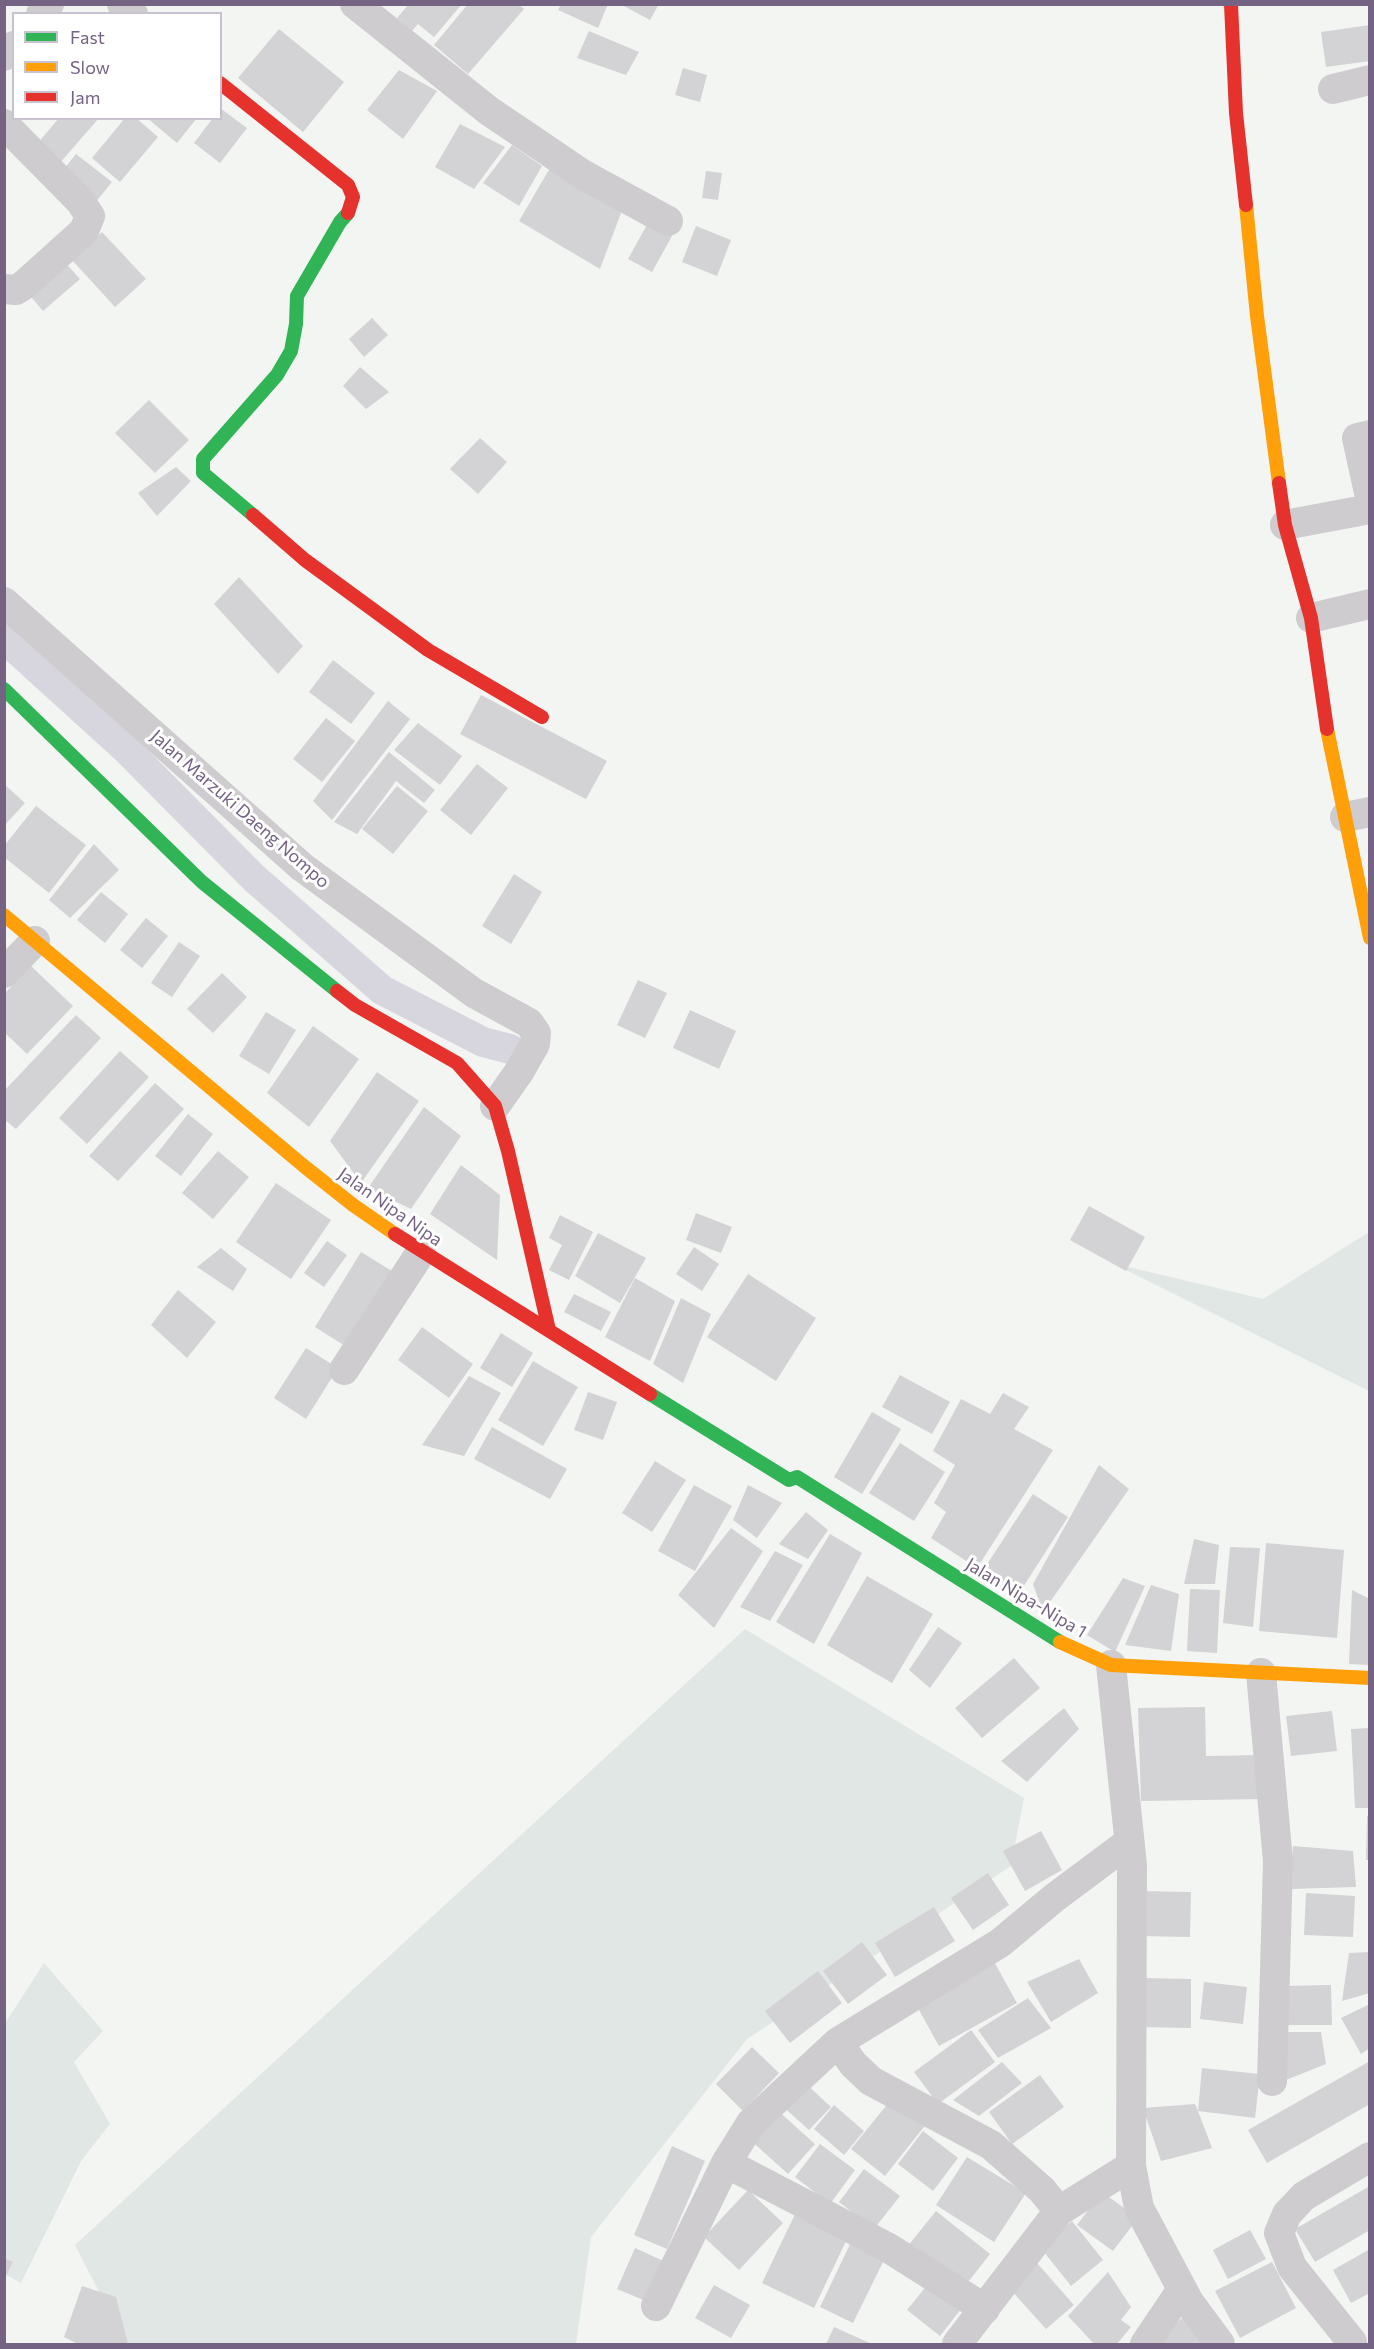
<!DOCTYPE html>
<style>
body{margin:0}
#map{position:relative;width:1374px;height:2349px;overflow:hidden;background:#f3f5f3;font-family:Commissioner,sans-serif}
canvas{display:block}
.frame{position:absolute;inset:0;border:6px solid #756384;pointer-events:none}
.legend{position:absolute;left:12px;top:12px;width:210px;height:108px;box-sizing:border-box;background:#fff;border:2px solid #c8c1ce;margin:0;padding:8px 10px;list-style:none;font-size:18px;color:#756384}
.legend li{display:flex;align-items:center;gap:12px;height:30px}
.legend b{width:30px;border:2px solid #c8c1ce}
</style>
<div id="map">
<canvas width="1374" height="2349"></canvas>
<div class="frame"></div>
<ul class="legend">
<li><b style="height:8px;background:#30b455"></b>Fast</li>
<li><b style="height:8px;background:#ff9f0a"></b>Slow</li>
<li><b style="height:8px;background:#e5322d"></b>Jam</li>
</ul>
</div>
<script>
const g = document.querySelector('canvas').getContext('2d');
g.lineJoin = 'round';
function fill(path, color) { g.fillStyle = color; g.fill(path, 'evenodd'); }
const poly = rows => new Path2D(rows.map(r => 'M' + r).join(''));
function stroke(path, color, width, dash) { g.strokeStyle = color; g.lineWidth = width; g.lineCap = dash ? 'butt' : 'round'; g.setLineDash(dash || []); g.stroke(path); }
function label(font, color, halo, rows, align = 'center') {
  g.font = font + ' Commissioner,sans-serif'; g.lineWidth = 6; g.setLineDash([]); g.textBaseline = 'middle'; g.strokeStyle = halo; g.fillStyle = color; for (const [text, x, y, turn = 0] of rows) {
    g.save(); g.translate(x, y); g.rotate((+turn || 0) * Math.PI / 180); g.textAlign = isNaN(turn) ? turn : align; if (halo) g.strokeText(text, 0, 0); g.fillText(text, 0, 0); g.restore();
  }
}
fill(poly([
 [1369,1232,1369,1391,1112,1263,1263,1299],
 [745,1629,1024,1798,1011,1866,747,2039,591,2237,576,2344,126,2344,75,2245],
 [44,1963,103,2031,74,2062,110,2124,81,2161,21,2283,5,2274,4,2025]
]), '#e0e7e4');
stroke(poly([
 [4,638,126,749,254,878,382,990,483,1042,510,1049]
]), '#d7d5dd', 30);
fill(poly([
 [409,4,462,4,434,37,418,24,412,31,397,18],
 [468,4,518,4,524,9,468,74,434,45],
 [561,4,608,4,598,28,558,10],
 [620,4,659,4,650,20],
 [1370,25,1370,61,1326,67,1321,32],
 [279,29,344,82,303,132,238,78],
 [589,31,639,52,626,75,577,58],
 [683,68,707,75,700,102,675,95],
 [399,70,437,91,403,139,367,110],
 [220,108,247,128,220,163,194,143,213,118,220,118],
 [59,118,99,118,59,164,37,144],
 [125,118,136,118,158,137,120,182,92,158],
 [147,118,197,118,177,143],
 [460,124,505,147,474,189,435,167],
 [512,145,542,166,519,206,483,183],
 [76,154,112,182,95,203,60,174],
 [550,168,596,188,621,213,600,269,519,221],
 [706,171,722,173,718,200,702,198],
 [648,223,672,236,652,272,628,259],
 [696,226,731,240,717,276,682,262],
 [102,232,146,279,115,307,72,260],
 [63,260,80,279,43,311,27,292],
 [372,318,388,335,364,357,349,339],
 [360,367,389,392,366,409,343,386],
 [149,400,189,440,155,473,115,433],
 [480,438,507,462,478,494,450,469],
 [176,467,191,481,157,516,138,493],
 [239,577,303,646,278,674,214,604],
 [333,660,375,693,351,724,309,692],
 [481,695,607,761,586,799,460,734],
 [388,701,410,719,332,820,313,801],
 [326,718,355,741,322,782,293,759],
 [418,723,462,756,440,785,394,750],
 [389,752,435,790,424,803,396,781,357,834,334,822],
 [477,764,508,788,471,835,440,810],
 [4,784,25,803,4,826],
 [397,786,428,811,393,854,362,829],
 [36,806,86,845,49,893,4,857,4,846],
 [94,844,119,870,70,918,49,900],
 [514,874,542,892,511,944,482,926],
 [101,892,128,914,105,943,77,920],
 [146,918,168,936,142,968,120,950],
 [179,942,200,956,172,997,151,983],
 [31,966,73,1006,27,1054,4,1032,4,994],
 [222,973,247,997,213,1033,187,1009],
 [638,980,667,993,645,1038,617,1025],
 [690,1010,736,1031,719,1069,673,1048],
 [266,1012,296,1030,269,1074,239,1056],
 [76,1015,101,1038,16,1129,4,1119,4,1091],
 [313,1026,359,1059,309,1127,267,1093],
 [120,1051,149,1077,87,1144,59,1118],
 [377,1072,419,1101,361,1183,330,1141],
 [155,1083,184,1109,118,1181,89,1156],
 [424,1107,461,1136,411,1209,368,1188],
 [188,1114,213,1134,181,1176,155,1156],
 [218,1151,249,1177,213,1219,182,1193],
 [461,1165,500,1195,497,1260,430,1214],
 [276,1183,331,1220,291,1279,236,1242],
 [1089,1206,1145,1237,1126,1271,1070,1240],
 [696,1213,732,1227,721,1253,686,1240],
 [560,1215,593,1232,569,1280,549,1270,562,1245,549,1238],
 [598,1233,646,1258,620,1303,575,1276],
 [327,1241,347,1255,324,1287,304,1273],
 [694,1247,719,1264,702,1291,676,1274],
 [221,1248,247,1269,233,1291,197,1267],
 [361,1252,400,1276,353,1351,315,1327],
 [748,1274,816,1318,776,1381,707,1337],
 [635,1278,675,1301,650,1361,605,1337],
 [178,1290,216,1322,187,1358,151,1325],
 [574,1294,611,1312,601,1331,564,1312],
 [681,1298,711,1314,683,1383,653,1364],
 [422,1327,473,1364,449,1398,398,1360],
 [501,1333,533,1353,512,1387,480,1368],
 [306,1348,338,1368,306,1419,274,1398],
 [533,1361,578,1387,543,1446,498,1420],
 [900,1375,950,1402,932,1434,882,1407],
 [469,1376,501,1393,464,1456,422,1445],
 [588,1392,617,1402,603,1440,574,1430],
 [1003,1393,1029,1407,1014,1429,1053,1450,977,1568,931,1538,946,1512,934,1503,955,1465,933,1451,961,1399,990,1414],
 [872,1412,901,1429,862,1494,834,1477],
 [492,1427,567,1469,550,1499,474,1459],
 [900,1443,945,1472,914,1521,869,1493],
 [655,1461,686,1480,652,1532,622,1513],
 [1099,1465,1129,1489,1043,1612,1033,1584],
 [694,1485,732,1506,695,1571,658,1551],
 [748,1485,782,1503,757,1538,733,1520],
 [1033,1494,1068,1517,1016,1598,980,1575],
 [806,1512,828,1530,808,1559,779,1544],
 [731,1528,763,1551,714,1628,678,1595],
 [830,1534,862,1553,814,1644,776,1622],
 [1194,1539,1219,1545,1215,1584,1184,1584],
 [1266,1543,1344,1550,1337,1638,1259,1631],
 [1230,1547,1260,1548,1253,1627,1223,1623],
 [775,1551,803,1565,770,1621,740,1607],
 [867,1576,933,1614,892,1683,827,1645],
 [1123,1578,1145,1586,1115,1652,1087,1635],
 [1151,1585,1179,1594,1171,1651,1125,1645],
 [1190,1589,1220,1590,1217,1653,1187,1651],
 [1352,1590,1370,1599,1370,1665,1349,1664],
 [938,1627,962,1643,930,1688,909,1670],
 [1014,1658,1040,1688,982,1738,955,1708],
 [1205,1707,1206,1756,1262,1755,1264,1799,1141,1801,1138,1708],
 [1064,1708,1079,1729,1027,1782,1001,1761],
 [1332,1711,1337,1751,1291,1756,1286,1716],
 [1370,1728,1370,1808,1355,1808,1351,1729],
 [1367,1816,1370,1816,1370,1860,1366,1860],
 [1041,1831,1062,1870,1025,1891,1003,1851],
 [1293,1846,1353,1851,1356,1887,1290,1889],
 [988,1873,1009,1905,973,1930,951,1898],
 [1141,1891,1191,1892,1190,1937,1140,1936],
 [1306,1893,1355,1896,1353,1937,1304,1935],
 [934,1907,955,1941,895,1977,875,1943],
 [862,1942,887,1975,848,2004,823,1971],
 [1370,1952,1370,1993,1342,2001,1349,1953],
 [992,1958,1017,2003,939,2046,914,2001],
 [1079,1959,1098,1993,1051,2022,1027,1982],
 [818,1971,842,2003,790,2043,765,2011],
 [1140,1978,1191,1979,1191,2028,1139,2027],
 [1204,1982,1247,1987,1243,2024,1200,2019],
 [1331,1985,1332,2025,1282,2025,1281,1986],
 [1028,1998,1051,2028,998,2058,978,2030],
 [1370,2004,1370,2048,1361,2054,1341,2018],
 [971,2030,995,2062,938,2104,914,2072],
 [1281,2032,1321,2032,1326,2064,1286,2080],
 [752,2047,779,2073,743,2111,716,2084],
 [1370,2061,1370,2104,1267,2163,1248,2130],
 [1002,2062,1022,2083,979,2116,953,2100],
 [1202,2068,1260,2074,1255,2118,1198,2111,1212,2148,1161,2161,1143,2108,1195,2104,1198,2111],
 [1040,2075,1064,2107,1012,2144,989,2112],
 [802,2080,831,2107,809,2130,780,2104],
 [894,2096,927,2123,885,2176,851,2149],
 [834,2105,864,2131,844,2155,814,2129],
 [775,2108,815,2144,788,2174,748,2138],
 [923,2131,958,2158,933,2191,898,2164],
 [820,2144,855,2170,830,2204,795,2177],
 [672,2146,705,2161,667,2249,634,2235],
 [967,2157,1026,2193,994,2242,936,2205],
 [864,2169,900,2196,874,2229,839,2202],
 [1370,2186,1370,2230,1315,2262,1295,2229],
 [748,2190,783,2223,739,2270,704,2237],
 [1102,2192,1138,2218,1113,2251,1077,2225],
 [797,2210,849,2235,814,2308,762,2283],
 [936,2211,990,2254,961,2291,907,2247],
 [1072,2221,1103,2260,1071,2286,1040,2247],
 [1250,2230,1266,2259,1228,2279,1213,2250],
 [852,2240,886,2256,853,2323,820,2307],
 [635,2248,670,2264,653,2304,617,2289],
 [1370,2249,1370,2293,1351,2303,1333,2270],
 [4,2258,13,2262,4,2280],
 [1272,2262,1296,2308,1240,2338,1215,2291],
 [1037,2263,1074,2305,1046,2329,1009,2288],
 [1108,2272,1131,2307,1121,2320,1131,2327,1117,2344,1094,2344,1068,2316],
 [928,2284,961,2309,940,2336,907,2310],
 [714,2285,750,2305,731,2338,695,2318],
 [82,2286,116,2297,128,2344,78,2344,64,2337],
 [1188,2313,1215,2344,1152,2344],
 [834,2327,872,2344,826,2344]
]), '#d3d2d4');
stroke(poly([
 [122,4,133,14],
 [355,4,489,111,529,138,582,174,668,221],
 [41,14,49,4],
 [4,56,14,46],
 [1333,89,1370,80],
 [4,124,80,201,90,216,84,231,24,285,16,290,4,289],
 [1370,435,1357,438,1370,497],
 [1285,525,1370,509],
 [4,602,302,867,474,993,529,1023,536,1033,535,1044,519,1072,495,1106],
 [1311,618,1370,604],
 [1345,817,1370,812],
 [4,973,35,941],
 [344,1370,421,1252],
 [1111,1665,1132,1865,1131,2166,1139,2208,1189,2302,1220,2344],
 [1261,1673,1278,1861,1272,2081],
 [838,2042,853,2064,871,2081,991,2145,1042,2190,1059,2211,957,2344],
 [726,2163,751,2123,838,2042,1000,1943,1054,1898,1129,1842],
 [1059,2211,1131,2166],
 [656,2306,726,2163,887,2247,985,2309],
 [1352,2342,1292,2267,1279,2233,1287,2214,1304,2196,1370,2157],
 [1145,2344,1182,2289]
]), '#ceccce', 30);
stroke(poly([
 [253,515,203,473,203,459,277,375,291,351,296,324,297,296,340,222,348,213],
 [4,689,202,882,337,991],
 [650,1394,789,1480,797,1477,1060,1642]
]), '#30b455', 14);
stroke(poly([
 [1246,205,1257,316,1279,483],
 [1327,729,1370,938],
 [4,915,305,1167,353,1205,395,1234],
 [1060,1642,1111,1665,1370,1678]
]), '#ff9f0a', 14);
stroke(poly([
 [1231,4,1236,113,1246,205],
 [220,83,348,185,353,197,348,213],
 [1279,483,1285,525,1311,618,1327,729],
 [253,515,305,560,428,650,542,717],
 [337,991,355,1005,457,1063,495,1106,508,1151,549,1330],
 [395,1234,650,1394]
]), '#e5322d', 14);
label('18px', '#756384', '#fff', [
 ["Jalan Marzuki Daeng Nompo",240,809,41],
 ["Jalan Nipa Nipa",390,1207,35],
 ["Jalan Nipa-Nipa 1",1026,1598,31]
]);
</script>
